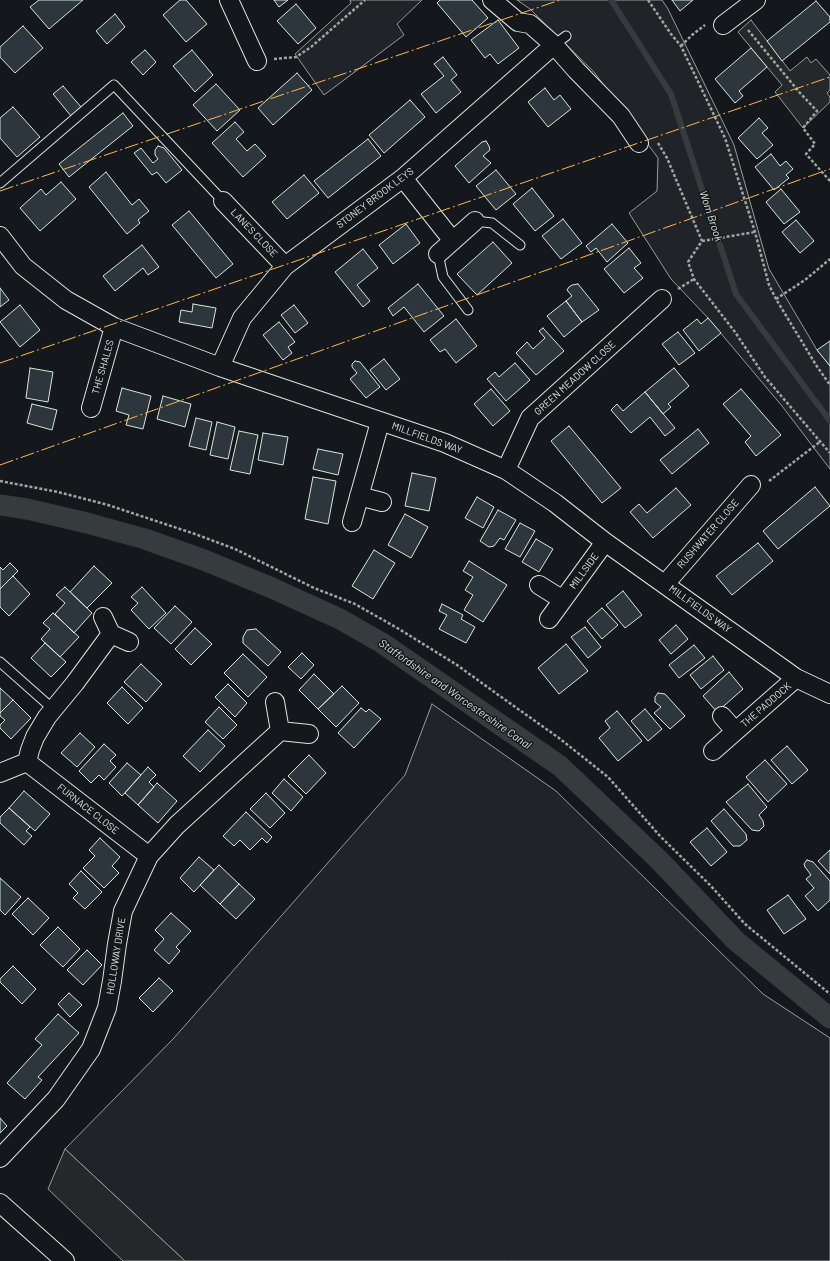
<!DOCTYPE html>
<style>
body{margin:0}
canvas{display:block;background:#14181c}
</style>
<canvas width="830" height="1261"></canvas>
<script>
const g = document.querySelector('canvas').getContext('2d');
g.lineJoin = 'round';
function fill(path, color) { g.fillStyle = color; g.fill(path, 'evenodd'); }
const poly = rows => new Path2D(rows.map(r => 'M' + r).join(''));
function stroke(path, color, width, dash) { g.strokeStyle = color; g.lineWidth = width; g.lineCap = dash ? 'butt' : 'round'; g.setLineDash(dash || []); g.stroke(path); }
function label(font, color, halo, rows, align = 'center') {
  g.font = font + ' Barlow,sans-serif'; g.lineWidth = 3; g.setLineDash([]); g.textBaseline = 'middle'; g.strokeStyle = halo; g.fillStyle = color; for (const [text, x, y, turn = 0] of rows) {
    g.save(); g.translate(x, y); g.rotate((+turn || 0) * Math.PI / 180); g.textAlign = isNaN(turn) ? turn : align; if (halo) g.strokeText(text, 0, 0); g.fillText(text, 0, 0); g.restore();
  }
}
const green = poly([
 [350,0,422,0,397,24,404,35,324,95,295,54,351,3,350,0],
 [517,0,662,0,668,9,734,145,769,269,817,350,830,366,830,469,782,406,708,318,671,279,629,213,657,191,658,158,594,72,530,9,517,0],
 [432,704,556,791,763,994,830,1038,830,1261,185,1261,65,1149,174,1038,405,775,432,704]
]);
fill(green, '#202428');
stroke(green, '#939e99', 1);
const parking = poly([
 [751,20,790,71,807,57,811,63,816,59,830,75,830,90,827,93,830,97,830,102,803,128,775,92,782,85,738,32,751,20],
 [65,1149,185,1261,123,1261,48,1189,65,1149]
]);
fill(parking, '#24282b');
stroke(parking, '#939e99', 1);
stroke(poly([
 [611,0,671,94,736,294,830,421]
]), '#363b3e', 6);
stroke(poly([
 [0,505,27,509,87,523,145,539,204,560,272,588,340,619,382,643,560,766,659,860,736,941,830,1018]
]), '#363b3e', 21);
const building = poly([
 [39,0,83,0,49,29,30,7,39,0],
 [180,0,186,0,207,24,186,42,163,15,180,0],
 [274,0,288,0,279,7,274,0],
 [440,0,472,0,488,18,466,37,437,3,440,0],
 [672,0,693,0,680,11,672,0],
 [816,1,830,17,830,22,782,61,767,41,816,1],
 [296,4,316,28,298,44,277,21,296,4],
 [115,14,125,27,107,44,96,31,115,14],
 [498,20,519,48,498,64,490,54,485,58,471,40,498,20],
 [23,26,43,48,15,73,0,57,0,47,23,26],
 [751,48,767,67,739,91,743,96,735,103,715,79,751,48],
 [145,50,156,62,143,75,131,62,145,50],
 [192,50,213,75,195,92,173,66,192,50],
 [443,57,457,75,451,80,461,92,436,113,421,94,444,76,434,64,443,57],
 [297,73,312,90,273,125,258,108,297,73],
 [216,84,240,110,217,131,193,105,216,84],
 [63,86,81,107,71,116,53,94,63,86],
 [545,88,554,100,560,95,571,109,548,127,528,102,545,88],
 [410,100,425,117,384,153,369,135,410,100],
 [13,107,40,137,17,157,0,138,0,118,13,107],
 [123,113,133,126,69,177,59,164,123,113],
 [759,118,768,128,762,133,773,145,757,159,738,138,759,118],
 [235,122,244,132,236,139,247,151,255,144,266,156,243,177,212,143,235,122],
 [368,139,381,156,328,198,314,181,368,139],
 [486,141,489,146,490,150,483,156,491,163,469,183,455,166,482,142,486,141],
 [158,146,164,148,182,170,166,183,157,172,152,175,134,153,141,148,153,163,158,159,155,155,155,150,158,146],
 [771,154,780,166,786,161,793,169,786,175,789,178,774,190,755,167,771,154],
 [496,170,516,194,496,210,476,186,496,170],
 [106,172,132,205,139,199,149,211,138,220,140,223,127,234,89,187,106,172],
 [304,175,319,193,287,219,272,202,304,175],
 [61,182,76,199,40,231,20,208,41,189,46,195,61,182],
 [532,188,554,216,535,231,513,204,532,188],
 [781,189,800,212,784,224,766,202,781,189],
 [189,211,233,264,216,278,172,225,189,211],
 [563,219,582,243,561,259,542,236,563,219],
 [796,220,814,241,800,253,782,232,796,220],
 [406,224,420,243,393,264,379,245,406,224],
 [612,224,628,243,607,262,596,248,591,252,586,246,612,224],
 [493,242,512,263,477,295,457,274,493,242],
 [142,245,159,267,148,275,143,268,115,291,103,276,142,245],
 [629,248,641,263,634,268,643,278,624,293,604,269,629,248],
 [363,249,378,268,357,285,370,301,363,307,335,272,363,249],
 [418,284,444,316,424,332,404,307,393,316,388,308,418,284],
 [578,284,599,310,582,322,566,301,572,296,567,290,569,287,572,285,578,284],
 [0,288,9,300,0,307,0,288],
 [566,301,582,322,564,337,547,316,566,301],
 [193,304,216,308,212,328,179,322,181,310,192,312,193,304],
 [20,305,40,330,20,347,0,322,20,305],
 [294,305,308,323,295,333,281,315,294,305],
 [708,318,721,333,699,351,683,330,697,319,701,324,708,318],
 [456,319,477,346,456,363,445,349,440,352,430,340,456,319],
 [279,322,295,342,288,347,292,353,283,360,263,335,279,322],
 [543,328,564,351,536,375,516,353,527,342,533,349,545,338,539,331,543,328],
 [678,332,695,353,679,365,662,344,678,332],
 [830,341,830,366,817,350,830,341],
 [384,359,400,379,386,390,370,370,384,359],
 [355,361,360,362,380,387,366,398,350,379,357,373,352,367,352,364,355,361],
 [515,363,530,380,506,401,487,379,495,372,499,377,515,363],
 [30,368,53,372,48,402,26,398,30,368],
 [674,368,689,386,668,404,671,407,663,414,645,392,674,368],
 [122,388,151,396,143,429,126,425,129,415,116,411,122,388],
 [491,389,510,411,493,426,474,404,491,389],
 [741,389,781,435,756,456,745,442,751,436,723,404,741,389],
 [645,392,675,428,665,436,650,417,631,433,611,410,617,404,623,411,645,392],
 [163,396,191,404,185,427,157,419,163,396],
 [32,404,57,410,52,430,27,423,32,404],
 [196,418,212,422,206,450,189,446,196,418],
 [217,422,235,427,228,459,210,455,217,422],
 [569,426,621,488,602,503,551,441,569,426],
 [698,429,709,443,672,474,660,460,698,429],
 [239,431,258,435,250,474,230,470,239,431],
 [263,433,288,437,283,465,258,460,263,433],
 [318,449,343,454,338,475,313,469,318,449],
 [412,473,436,478,429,511,405,506,412,473],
 [313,477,336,481,328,524,305,519,313,477],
 [815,487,830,506,778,549,763,531,815,487],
 [676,488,691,505,653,538,630,512,639,504,647,513,676,488],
 [477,497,494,507,483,528,465,518,477,497],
 [498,510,516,520,504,540,500,538,494,546,489,547,480,541,498,510],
 [405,514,428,527,411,558,388,545,405,514],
 [520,523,535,531,520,557,505,549,520,523],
 [536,539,553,549,539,572,522,562,536,539],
 [758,543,773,561,732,595,716,576,758,543],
 [374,550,395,563,373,599,352,586,374,550],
 [469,561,507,585,483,622,464,610,473,595,465,590,473,577,463,571,469,561],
 [10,563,18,571,0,589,0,567,3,570,10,563],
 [94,566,112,583,87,608,70,592,94,566],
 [13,576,30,594,9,616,0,607,0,589,13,576],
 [65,587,92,613,74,633,55,614,65,603,56,595,65,587],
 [142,587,166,613,149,629,131,610,138,603,131,597,142,587],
 [623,591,642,615,625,628,606,605,623,591],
 [442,604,463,615,461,619,475,627,466,643,439,629,447,615,439,611,442,604],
 [175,606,192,622,171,644,154,628,175,606],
 [602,608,618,625,602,639,587,621,602,608],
 [53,613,79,637,60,657,41,639,50,629,43,623,53,613],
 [676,625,688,639,671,654,659,640,676,625],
 [585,627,601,647,588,658,571,637,585,627],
 [195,628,212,644,191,665,175,649,195,628],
 [256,629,281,652,268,666,243,643,243,637,247,630,256,629],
 [45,643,66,662,51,677,31,658,45,643],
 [566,644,588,671,559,694,538,668,566,644],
 [694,645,705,658,679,678,669,665,694,645],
 [302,653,314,665,301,679,288,667,302,653],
 [243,654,267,677,248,697,224,673,243,654],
 [713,656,724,670,701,689,690,675,713,656],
 [141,664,162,684,146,702,124,682,141,664],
 [729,672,743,689,717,712,703,696,729,672],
 [314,674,334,694,318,709,299,690,314,674],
 [228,684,247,703,235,717,215,697,228,684],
 [342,686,359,703,336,727,318,709,342,686],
 [122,687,143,708,128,724,107,703,122,687],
 [0,688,13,700,0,713,0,688],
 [658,693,665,694,685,716,670,729,654,713,661,707,655,702,655,697,658,693],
 [13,700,31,718,11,739,0,728,0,725,5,720,0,716,0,713,13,700],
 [219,707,237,725,223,739,205,722,219,707],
 [361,708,366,712,369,709,381,719,354,748,338,733,361,708],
 [645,709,662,729,648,741,631,721,645,709],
 [617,711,642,741,618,761,599,738,610,728,605,721,617,711],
 [208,730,225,746,200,772,183,756,208,730],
 [80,733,95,747,77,767,61,753,80,733],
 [104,744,116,755,110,761,116,767,104,780,99,775,91,783,79,771,104,744],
 [787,746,808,770,792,784,771,760,787,746],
 [309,755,326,773,306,794,288,776,309,755],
 [765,760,787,784,768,802,746,777,765,760],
 [127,763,141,775,122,796,109,783,127,763],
 [148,767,156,775,149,782,154,787,138,805,125,793,148,767],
 [284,779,303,797,291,811,272,793,284,779],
 [157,783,177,801,158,823,138,805,157,783],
 [748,784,767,807,759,815,763,821,764,826,759,831,752,830,726,802,748,784],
 [24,791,50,814,35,831,9,808,24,791],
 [266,793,285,813,270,828,250,809,266,793],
 [9,808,30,827,26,831,32,836,24,845,0,823,0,817,9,808],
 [724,809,746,834,747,840,740,846,733,846,711,821,724,809],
 [246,812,272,837,267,843,262,838,250,850,240,840,234,846,223,836,246,812],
 [707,828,727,852,711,866,690,842,707,828],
 [100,838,120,857,112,866,119,873,104,888,83,868,95,856,89,850,100,838],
 [830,850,830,874,818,861,830,850],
 [199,857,214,870,194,892,180,878,199,857],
 [807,860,813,862,830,881,830,900,818,911,805,896,814,888,806,879,811,875,805,867,804,864,807,860],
 [219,865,239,884,220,904,200,885,219,865],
 [81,871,102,892,85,909,73,898,78,893,69,884,81,871],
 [0,878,21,897,5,915,0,910,0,878],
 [239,884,255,899,236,919,220,904,239,884],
 [788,895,806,919,784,934,767,910,788,895],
 [28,898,49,918,33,935,12,914,28,898],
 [171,913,191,931,176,947,180,951,169,964,154,950,164,939,155,930,171,913],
 [58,927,80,949,63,967,40,945,58,927],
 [87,950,102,965,83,985,67,970,87,950],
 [13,966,36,989,22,1004,0,982,0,979,13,966],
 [159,978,173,991,153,1012,139,998,159,978],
 [69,993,82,1005,70,1017,58,1004,69,993],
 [58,1014,79,1033,38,1077,42,1080,25,1099,7,1083,42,1045,35,1039,58,1014],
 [0,1118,7,1126,0,1133,0,1118]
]);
fill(building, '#2c363c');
stroke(building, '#d8e6dc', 1);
const service = poly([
 [554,45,566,36],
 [0,183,114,85,223,201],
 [475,221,492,223,520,245],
 [438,254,443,277,468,310],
 [0,662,53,709]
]);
const minor = poly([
 [229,0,257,61],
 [492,0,518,22,530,24,554,45,576,70,621,116,639,143],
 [723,25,756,0],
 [403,178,453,241],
 [223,201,285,266],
 [0,236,23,266,66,300,114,327,220,367,445,443,506,470,555,503,605,542,796,678,830,694],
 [438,254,475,221],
 [220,367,242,318,285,266,403,178,554,45],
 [91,408,114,327],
 [506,470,530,418,662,299],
 [359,496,382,502],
 [352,522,380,422],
 [665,584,751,485],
 [539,585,563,600],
 [103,617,111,634,129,642],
 [549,619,605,542],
 [111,634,75,683,47,717,35,737,30,750,27,762,149,856],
 [275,702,280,731,309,734],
 [722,716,735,731],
 [713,751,796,678],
 [0,773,27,762],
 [0,1158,56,1099,91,1049,107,1008,112,981,117,944,123,911,149,856,177,825,280,731],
 [0,1203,65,1261]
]);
stroke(service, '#d8e6dc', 11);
stroke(minor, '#d8e6dc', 20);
stroke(poly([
 [648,0,671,34,681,46,725,138,755,232,769,285,776,299,816,365,830,385],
 [748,30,800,93,817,111,803,128,815,144,806,154,830,181],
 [681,46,692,35,705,25],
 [274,59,296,57,311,47,365,0],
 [658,143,667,158,702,241,688,262,694,279,735,332,765,377,830,453],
 [702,241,755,232],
 [678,289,694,279],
 [776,299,805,280,830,259],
 [0,481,58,492,108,505,195,534,235,549,314,588,355,604,399,629,457,665,504,699,559,738,608,777,660,836,711,886,745,924,830,994],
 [769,481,821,441]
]), '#9da8a2', 2.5, [3, 2]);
stroke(service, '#14181c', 9);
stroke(minor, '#14181c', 18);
stroke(poly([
 [0,191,560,0],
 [0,363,830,77],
 [0,465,830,169]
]), '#ffb74d', 1, [14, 3, 2, 3]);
label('10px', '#d8e6dc', '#14181c', [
 ["STONEY BROOK LEYS",375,198,-37],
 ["LANES CLOSE",254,233,46],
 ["THE SHALES",103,367,-74],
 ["GREEN MEADOW CLOSE",575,378,-42],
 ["MILLFIELDS WAY",427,438,20],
 ["RUSHWATER CLOSE",708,534,-49],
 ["MILLSIDE",584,571,-54],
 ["MILLFIELDS WAY",700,609,36],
 ["THE PADDOCK",766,705,-41],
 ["FURNACE CLOSE",88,809,38],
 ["HOLLOWAY DRIVE",116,956,-81]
]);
label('italic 11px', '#d8e6dc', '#14181c', [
 ["Wom Brook",711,216,72],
 ["Staffordshire and Worcestershire Canal",455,694,35]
]);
</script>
